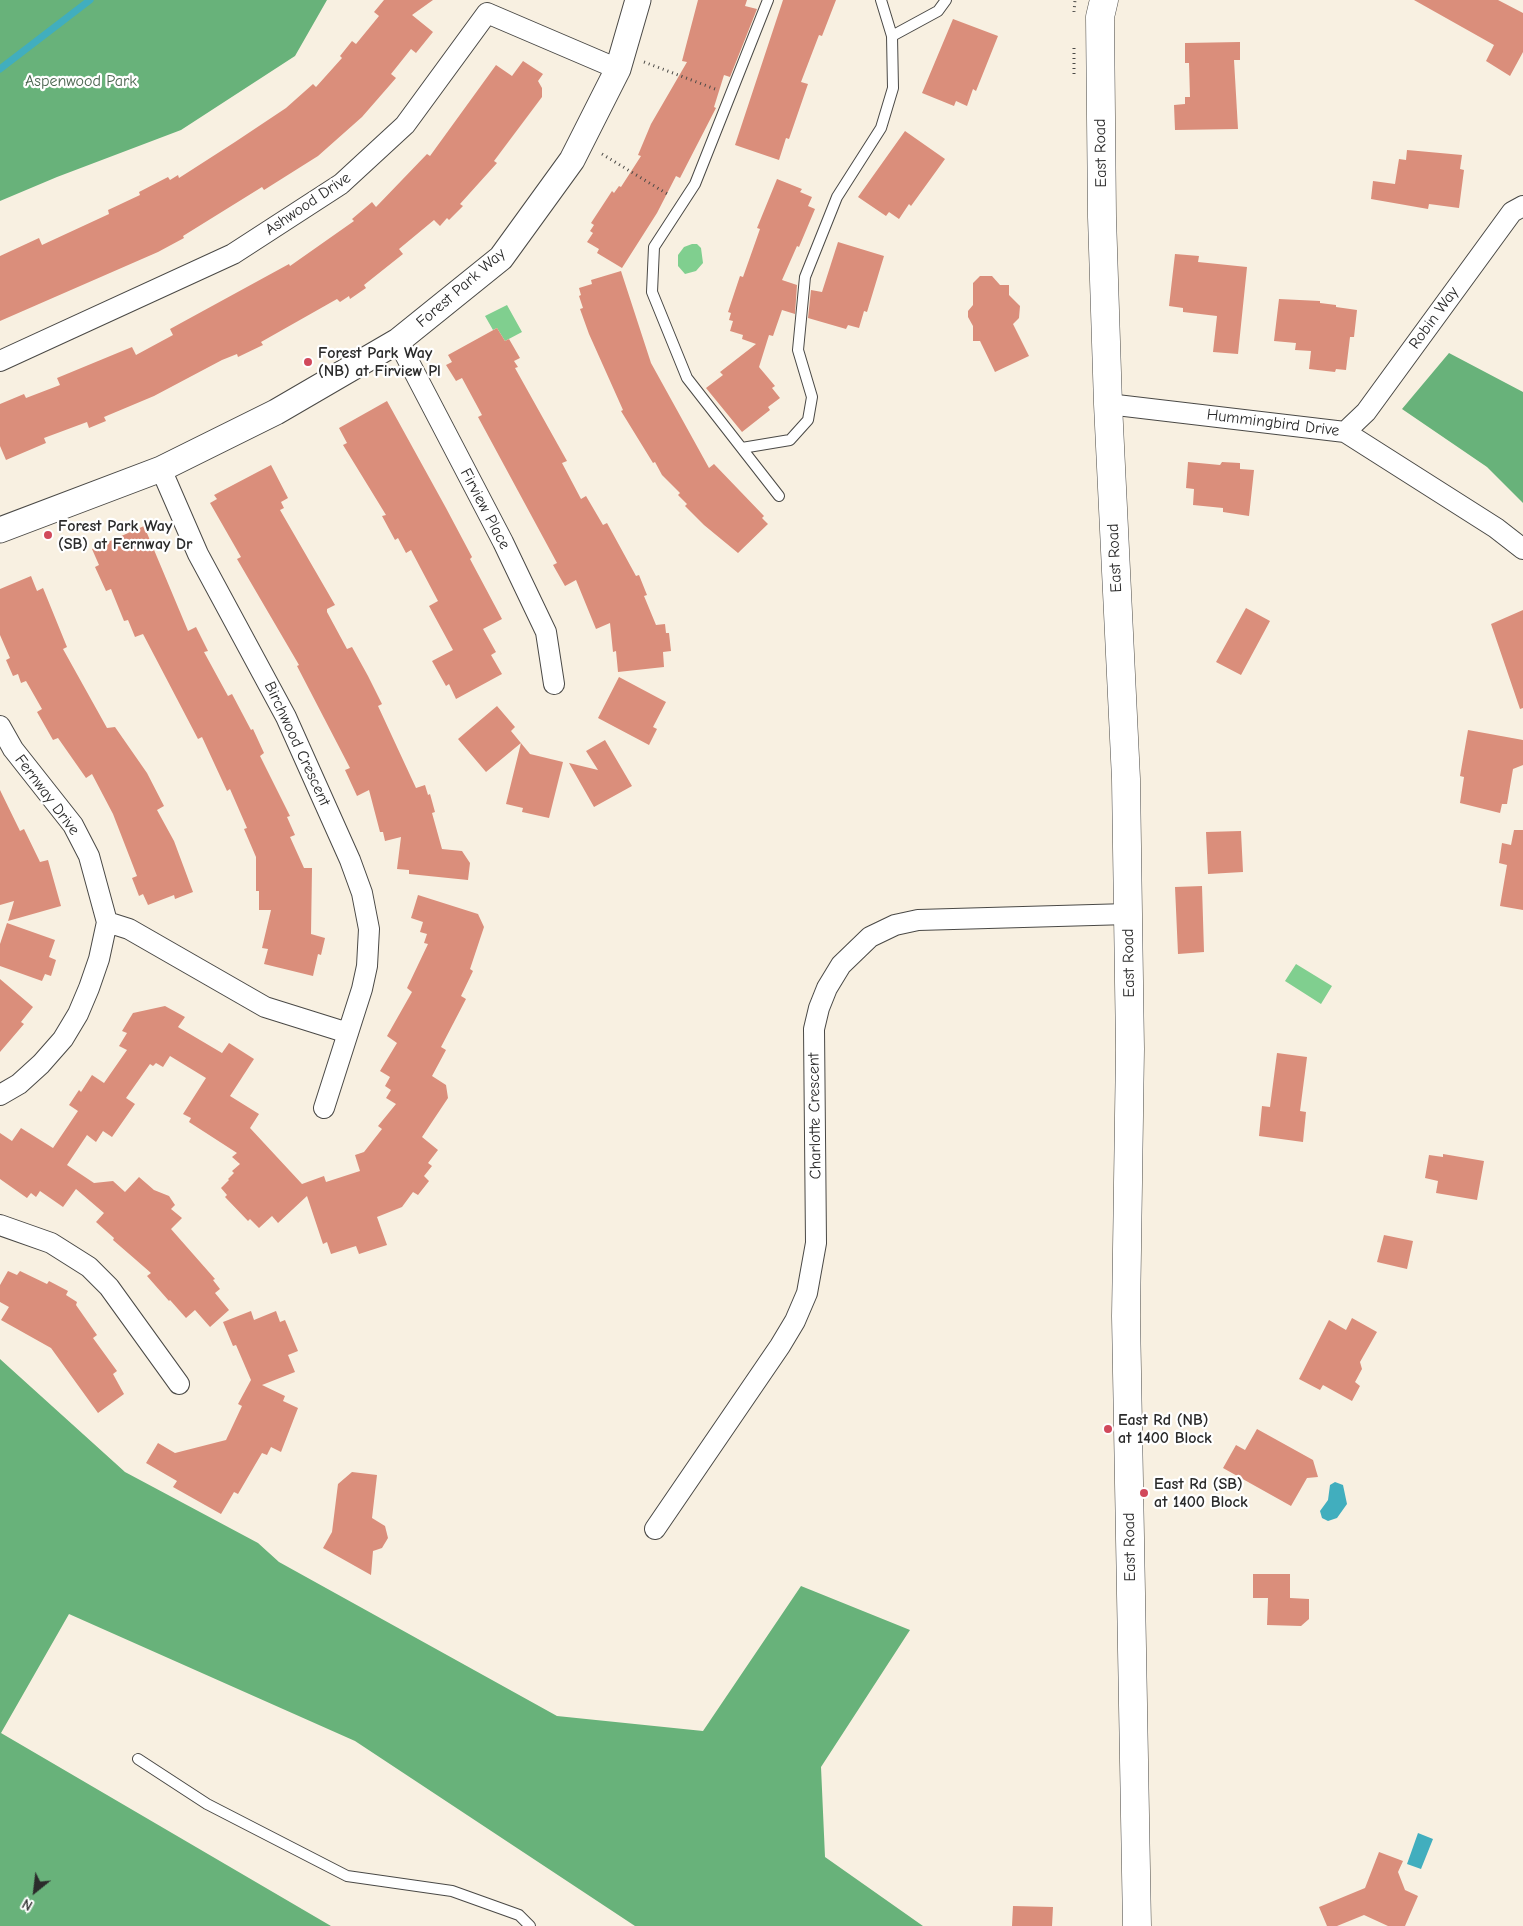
<!DOCTYPE html>
<style>
body{margin:0}
#map{position:relative;width:1523px;height:1926px;overflow:hidden;background:#f8f0e1;font-family:"Comic Neue",sans-serif}
canvas{display:block}
.north{position:absolute;left:10px;top:1866px;width:50px;height:50px;-webkit-text-stroke:4px #fff;paint-order:stroke;rotate:209deg;font-size:14px;font-weight:700;line-height:20px;text-align:center;color:#2b2b2b}
.north::after{content:'';display:block;margin:auto;width:18px;height:22px;background:#2b2b2b;clip-path:polygon(50% 0,100% 100%,50% 72%,0 100%)}
</style>
<div id="map">
<canvas width="1523" height="1926"></canvas>
<div class="north">N</div>
</div>
<script>
const g = document.querySelector('canvas').getContext('2d');
g.lineJoin = 'round';
function fill(path, color) { g.fillStyle = color; g.fill(path, 'evenodd'); }
const poly = rows => new Path2D(rows.map(r => 'M' + r).join(''));
function stroke(path, color, width, dash) { g.strokeStyle = color; g.lineWidth = width; g.lineCap = dash ? 'butt' : 'round'; g.setLineDash(dash || []); g.stroke(path); }
function label(font, color, halo, rows, align = 'center') {
  g.font = font + ' "Comic Neue",sans-serif'; g.lineWidth = 4.5; g.setLineDash([]); g.textBaseline = 'middle'; g.strokeStyle = halo; g.fillStyle = color; for (const [text, x, y, turn = 0] of rows) {
    g.save(); g.translate(x, y); g.rotate((+turn || 0) * Math.PI / 180); g.textAlign = isNaN(turn) ? turn : align; if (halo) g.strokeText(text, 0, 0); g.fillText(text, 0, 0); g.restore();
  }
}
fill(poly([
 [692,244,697,244,701,248,703,263,696,271,685,274,678,266,678,255,684,247],
 [507,305,522,332,505,341,497,328,493,330,485,316],
 [1296,964,1332,986,1321,1004,1285,981]
]), '#80cf8f');
fill(poly([
 [0,0,327,0,295,56,181,130,57,177,0,201],
 [1449,353,1523,392,1523,503,1487,467,1402,409],
 [0,1359,125,1472,258,1543,279,1562,557,1716,703,1731,801,1586,910,1630,821,1767,825,1857,923,1926,635,1926,355,1741,69,1614,1,1733,331,1926,0,1926]
]), '#68b27a');
fill(poly([
 [1335,1482,1343,1485,1347,1504,1337,1518,1328,1521,1322,1518,1320,1511,1328,1500,1330,1485],
 [1418,1833,1433,1839,1421,1869,1407,1864]
]), '#41aebe');
stroke(poly([
 [0,69,90,0]
]), '#41aebe', 7);
fill(poly([
 [384,0,433,0,412,15,433,32,416,53,411,49,391,74,396,78,362,117,318,156,264,190,262,187,183,236,184,238,158,252,0,321,0,256,39,238,42,245,109,214,108,210,140,195,139,192,168,177,170,180,178,175,179,178,235,142,286,108,313,84,316,87,342,58,340,56,352,41,356,44,379,16,374,12],
 [698,0,747,0,745,6,757,9,730,77,724,75,714,107,716,108,680,178,676,176,657,213,622,268,597,253,599,249,587,242,593,233,590,231,594,225,591,223,612,191,614,193,619,186,621,187,641,156,638,155,651,124,687,62,682,61],
 [783,0,836,0,822,36,819,35,801,82,808,84,789,139,786,138,779,160,735,145],
 [1414,0,1498,0,1523,13,1523,52,1510,76,1486,61,1494,45],
 [953,19,998,36,976,91,973,89,967,106,956,101,954,106,922,93],
 [1240,42,1240,60,1234,60,1238,129,1175,130,1174,105,1185,104,1185,97,1190,97,1189,63,1185,63,1185,43],
 [523,61,543,74,538,81,542,88,542,97,494,161,497,163,460,204,463,206,449,220,447,218,440,226,434,220,399,249,403,254,364,285,366,288,350,299,349,296,340,302,337,299,261,342,263,345,238,357,237,354,222,360,154,396,104,417,106,421,89,428,87,422,44,438,46,443,6,460,0,446,0,404,24,394,26,398,60,385,57,378,132,347,136,355,173,335,170,329,289,264,290,266,354,221,352,219,372,202,376,207,427,154,430,156,496,65,512,76],
 [905,131,945,159,911,206,909,204,899,219,889,212,886,216,858,197],
 [1407,150,1462,155,1460,169,1464,170,1459,208,1429,204,1428,209,1371,199,1373,181,1395,184,1399,159,1406,160],
 [777,179,802,189,800,192,812,197,808,206,815,209,799,247,797,246,782,280,797,285,795,314,782,310,773,336,769,335,759,367,775,386,772,388,780,398,768,407,770,410,742,432,706,388,723,375,720,372,756,344,742,339,743,335,730,331,733,321,729,320,731,313,728,312,740,276,743,277,760,229,757,228],
 [838,242,884,256,867,312,864,311,859,328,848,325,846,329,808,318,811,290,822,292],
 [1175,254,1199,256,1198,262,1247,267,1238,354,1213,352,1217,316,1183,312,1183,308,1169,306],
 [621,271,651,363,709,468,714,464,764,516,762,518,768,524,738,553,704,525,685,506,687,504,678,495,680,493,662,475,655,462,653,463,621,411,623,410,589,334,580,309,583,308,579,296,581,295,579,288,592,284,591,280],
 [980,276,992,276,1000,285,1009,285,1009,295,1020,306,1019,318,1013,324,1029,356,995,372,980,341,973,341,973,326,968,317,968,311,973,305,973,283],
 [1279,299,1320,301,1320,303,1336,305,1336,307,1357,310,1354,337,1350,337,1346,370,1336,369,1335,372,1309,369,1311,351,1295,350,1296,343,1274,341],
 [497,328,505,341,509,339,520,358,514,361,518,367,515,368,567,461,562,463,581,499,586,496,603,525,607,523,636,576,639,575,647,595,644,596,656,625,665,624,666,633,669,633,671,651,663,652,664,667,618,672,616,651,613,652,610,623,596,629,576,580,565,586,553,565,557,563,478,417,482,415,462,378,456,381,446,365,452,362,448,355],
 [387,401,446,508,472,557,470,559,502,619,483,629,496,652,491,655,502,674,456,699,449,684,446,686,432,661,453,650,429,606,438,601,411,550,406,553,398,538,395,540,382,516,386,515,343,445,347,443,339,428],
 [1188,462,1220,465,1222,462,1240,463,1240,469,1254,470,1249,516,1223,512,1223,508,1193,505,1194,489,1186,488],
 [271,465,288,498,281,502,284,508,280,510,335,605,327,609,327,612,347,649,352,647,368,676,382,704,378,706,416,788,425,785,428,795,430,794,435,812,432,813,442,849,462,851,470,863,468,880,409,874,409,870,397,869,401,837,385,841,383,832,380,832,369,790,357,796,345,770,350,768,297,666,299,665,237,559,241,557,210,503,217,499,214,495],
 [144,526,188,631,196,627,208,651,204,652,228,696,232,694,251,730,253,729,264,753,260,756,290,816,287,817,295,835,290,837,304,868,312,868,311,934,325,938,321,955,318,954,313,976,264,964,268,949,262,948,271,910,259,910,259,891,256,891,256,857,244,829,247,828,230,789,227,791,202,737,198,739,143,634,135,637,128,620,124,621,111,589,106,591,95,567,99,565,92,549],
 [31,576,37,591,43,588,67,647,63,649,107,728,115,727,147,773,164,806,157,810,174,841,193,892,175,899,174,895,148,905,143,894,139,896,132,878,137,876,113,814,92,774,86,778,58,738,53,740,37,712,42,709,26,681,21,683,18,674,13,676,6,660,10,658,0,635,0,589],
 [1246,608,1270,621,1241,675,1216,662],
 [1523,610,1523,708,1520,709,1491,624],
 [619,677,666,702,653,727,657,729,649,745,598,718],
 [497,706,515,727,511,731,530,754,563,762,549,818,522,812,523,808,506,804,521,743,486,772,458,739],
 [1468,730,1523,740,1523,765,1513,769,1507,804,1502,804,1500,813,1460,803,1464,777,1460,776],
 [605,740,632,786,594,807,569,763,598,770,586,751],
 [0,790,20,831,24,829,40,862,48,860,61,906,8,921,14,901,0,905],
 [1514,830,1523,830,1523,910,1500,906,1507,865,1499,863,1502,843,1511,845],
 [1241,831,1243,872,1208,874,1206,832],
 [1202,886,1204,952,1178,954,1175,887],
 [418,895,478,914,484,927,470,969,473,971,461,996,466,999,441,1047,446,1050,432,1076,446,1085,448,1098,422,1137,438,1150,428,1163,432,1166,424,1176,429,1181,418,1195,413,1192,402,1207,377,1217,387,1245,359,1254,356,1246,331,1254,327,1242,323,1244,307,1196,278,1223,272,1216,259,1228,250,1219,248,1221,225,1197,227,1195,221,1188,229,1180,228,1179,234,1173,232,1171,240,1164,232,1157,237,1153,189,1122,191,1118,183,1114,206,1078,170,1056,163,1067,156,1063,153,1066,150,1064,126,1098,135,1104,112,1137,103,1131,96,1142,87,1135,67,1165,94,1183,113,1181,125,1192,139,1177,154,1190,169,1196,175,1205,171,1209,182,1218,171,1229,215,1279,213,1280,220,1289,215,1293,229,1310,210,1327,195,1310,186,1318,170,1300,169,1301,147,1276,151,1273,113,1240,114,1238,96,1222,104,1213,76,1189,63,1207,40,1191,36,1197,31,1193,27,1198,0,1179,0,1133,12,1141,21,1128,53,1148,78,1111,69,1105,79,1090,81,1092,92,1075,104,1083,127,1050,119,1046,127,1033,122,1031,133,1013,165,1006,185,1017,178,1027,222,1053,229,1043,254,1059,230,1096,259,1114,250,1128,302,1184,324,1176,326,1182,360,1171,355,1155,364,1152,382,1129,378,1126,396,1104,386,1098,391,1090,385,1086,390,1077,380,1071,397,1043,387,1036,412,992,407,988,428,944,424,943,427,934,420,932,423,922,411,918],
 [7,923,55,940,49,957,56,960,51,976,45,974,42,981,0,966,0,944],
 [0,979,33,1007,21,1022,24,1024,0,1052],
 [1277,1053,1307,1057,1300,1111,1306,1112,1303,1142,1259,1136,1262,1106,1270,1107],
 [1443,1154,1484,1161,1477,1200,1436,1193,1438,1181,1425,1178,1429,1155,1443,1157],
 [1384,1235,1413,1241,1407,1269,1377,1262],
 [8,1271,17,1275,20,1271,47,1284,49,1281,68,1291,66,1295,77,1302,76,1305,97,1335,93,1338,117,1371,113,1374,124,1394,98,1413,51,1348,1,1320,9,1307,0,1302,0,1285],
 [251,1311,254,1320,276,1311,280,1322,285,1320,298,1351,288,1355,295,1372,262,1385,285,1396,283,1401,298,1408,281,1452,271,1447,267,1455,262,1453,238,1494,234,1492,221,1514,173,1487,177,1481,146,1463,158,1443,175,1453,226,1440,242,1406,238,1404,251,1380,236,1345,233,1346,223,1322],
 [1352,1318,1377,1332,1360,1362,1362,1369,1355,1382,1360,1386,1352,1401,1323,1385,1320,1390,1299,1379,1329,1320,1346,1330],
 [1257,1429,1313,1460,1318,1477,1307,1478,1291,1506,1223,1468,1236,1445,1245,1450],
 [352,1472,377,1475,372,1518,385,1526,388,1538,382,1548,373,1551,371,1575,323,1548,332,1532,338,1484],
 [1253,1574,1290,1574,1290,1598,1309,1599,1309,1619,1301,1626,1267,1625,1268,1598,1253,1598],
 [1379,1852,1403,1861,1398,1872,1405,1890,1418,1896,1405,1926,1388,1926,1364,1915,1337,1926,1327,1926,1319,1907,1365,1888],
 [1013,1906,1053,1907,1052,1926,1012,1926]
]), '#da8e7b');
const service = poly([
 [768,0,695,184,654,247,652,292,687,378,779,496],
 [892,36,938,11,946,0],
 [742,448,790,440,808,420,812,397,798,350,805,277,837,197,881,128,893,88,892,36,881,0],
 [138,1759,207,1804,347,1876,452,1891,519,1915,530,1926]
]);
const minor = poly([
 [398,341,503,542,546,632,554,684],
 [0,361,233,254,341,184,405,125,487,13,618,69],
 [1108,404,1345,432,1496,528,1523,549],
 [1345,432,1366,412,1512,212,1523,206],
 [161,469,198,554,286,717,350,860,362,893,369,929,367,966,362,989,324,1108],
 [0,726,13,749,73,825,89,856,107,922,99,959,89,988,78,1014,63,1039,41,1064,19,1084,0,1095],
 [107,922,129,929,265,1007,348,1033],
 [0,1225,51,1243,89,1267,109,1287,179,1384],
 [655,1529,780,1346,795,1321,807,1293,816,1243,814,1029,819,1008,827,988,841,965,870,937,895,925,918,920,1128,914]
]);
const tertiary = poly([
 [0,530,161,469,276,412,398,341,501,258,572,160,618,69,638,0]
]);
const secondary = poly([
 [1104,0,1100,17,1102,217,1108,404,1126,779,1130,1049,1126,1316,1137,1926]
]);
stroke(service, '#4a4946', 12);
stroke(minor, '#4a4946', 22);
stroke(tertiary, '#4a4946', 27);
stroke(secondary, '#4a4946', 29);
stroke(poly([
 [1074,12,1075,0],
 [1074,48,1074,74],
 [644,62,715,89],
 [602,154,669,195]
]), '#4a4946', 3, [1, 4]);
stroke(service, '#fff', 10);
stroke(minor, '#fff', 20);
stroke(tertiary, '#fff', 25);
stroke(secondary, '#fff', 28);
for (const [x, y, r, color] of [
 [308,362,5,"#d1495b"],
 [48,535,5,"#d1495b"],
 [1108,1429,5,"#d1495b"],
 [1144,1493,5,"#d1495b"]
]) { const dot = new Path2D(); dot.arc(x, y, r, 0, 2 * Math.PI); g.fillStyle = color; g.fill(dot); stroke(dot, '#fff', 2); }
label('16px', '#49644e', '#fff', [
 ["Aspenwood Park",81,81]
]);
label('16px', '#2b2b2b', '#fff', [
 ["East Road",1101,153,-91],
 ["Ashwood Drive",308,204,-34],
 ["Forest Park Way",461,288,-41],
 ["Robin Way",1434,318,-54],
 ["Hummingbird Drive",1273,423,7],
 ["Firview Place",485,509,62],
 ["East Road",1115,558,-93],
 ["Birchwood Crescent",297,744,65],
 ["Fernway Drive",47,795,53],
 ["East Road",1129,963,-91],
 ["Charlotte Crescent",815,1116,-91],
 ["East Road",1130,1547,-91]
]);
label('bold 16px', '#2b2b2b', '#fff', [
 ["Forest Park Way",318,353],
 ["(NB) at Firview Pl",318,371],
 ["Forest Park Way",58,526],
 ["(SB) at Fernway Dr",58,544],
 ["East Rd (NB)",1118,1420],
 ["at 1400 Block",1118,1438],
 ["East Rd (SB)",1154,1484],
 ["at 1400 Block",1154,1502]
], 'left');
</script>
